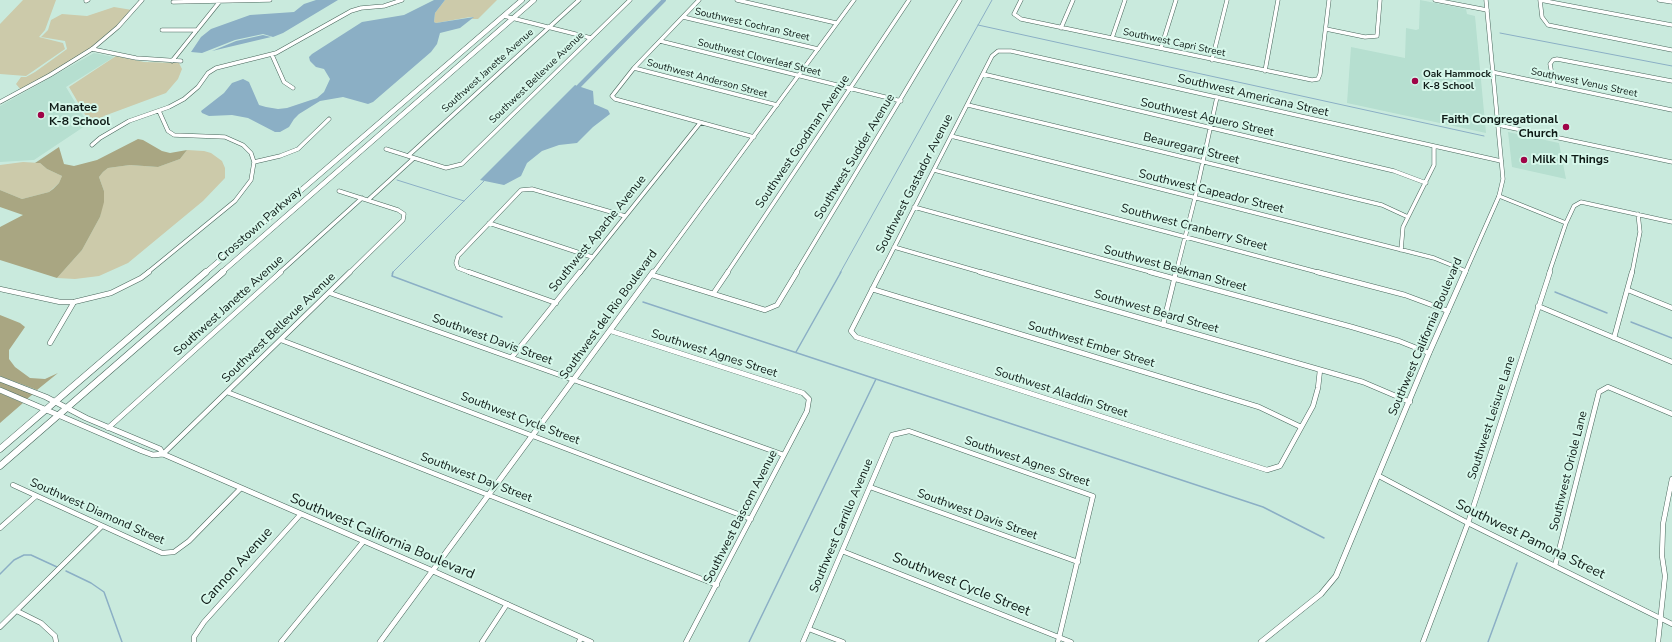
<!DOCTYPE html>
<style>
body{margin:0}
canvas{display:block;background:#c9eadd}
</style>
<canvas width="1672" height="642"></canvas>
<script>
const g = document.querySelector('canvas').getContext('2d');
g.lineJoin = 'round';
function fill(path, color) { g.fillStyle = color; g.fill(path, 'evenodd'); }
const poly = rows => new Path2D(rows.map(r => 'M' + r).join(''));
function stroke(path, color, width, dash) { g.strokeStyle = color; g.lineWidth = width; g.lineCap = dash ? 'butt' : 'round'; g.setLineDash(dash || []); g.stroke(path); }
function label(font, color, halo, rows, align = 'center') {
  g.font = font + ' "Nunito Sans",sans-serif'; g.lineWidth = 4; g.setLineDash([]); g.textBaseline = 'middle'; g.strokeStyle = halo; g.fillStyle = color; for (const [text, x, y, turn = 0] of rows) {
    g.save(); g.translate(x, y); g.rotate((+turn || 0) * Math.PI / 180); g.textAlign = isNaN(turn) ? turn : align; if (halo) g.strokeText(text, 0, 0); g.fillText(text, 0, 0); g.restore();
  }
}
fill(poly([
 [1420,0,1466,9,1467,14,1475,16,1486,133,1347,103,1351,47,1405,58,1406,28,1416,30,1419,29],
 [94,53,114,57,66,87,88,124,34,160,0,162,0,106],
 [1508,132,1559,143,1566,179,1512,167]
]), '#b6dfd0');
fill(poly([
 [23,0,56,0,45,30,39,37,63,43,65,49,26,76,0,74,0,24],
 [445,0,497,0,478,19,472,19,473,17,470,17,436,23,434,22,435,13],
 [114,7,132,10,116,27,90,49,68,63,21,90,16,84,21,77,26,77,35,72,67,49,65,41,41,37,48,30,51,20,62,14,87,16],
 [116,56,144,62,179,63,182,69,178,79,166,93,104,116,89,125,90,123,69,87],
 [187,150,204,151,211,153,222,161,225,168,225,178,203,201,128,263,99,276,75,279,57,278,82,250,100,217,104,191,99,177,103,172,108,168,130,165,158,167,180,159],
 [23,162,40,163,47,169,62,176,59,183,49,192,22,199,0,190,0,165]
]), '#cccaaa');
fill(poly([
 [138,139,143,140,162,151,170,153,187,150,180,159,158,167,130,165,108,168,103,172,99,177,104,191,104,202,100,217,82,250,57,278,0,260,0,227,23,215,0,207,0,190,22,199,49,192,53,189,59,183,62,176,47,169,40,163,35,163,59,147,64,164,74,166,97,160],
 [0,315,20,323,25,327,9,350,9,359,15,367,30,378,45,379,58,373,37,390,0,376],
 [0,382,7,384,33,394,27,399,0,387],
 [0,393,23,403,0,423]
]), '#a9a682');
fill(poly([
 [316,0,338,0,283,33,273,37,263,34,235,40,202,53,191,52,201,37,211,29,250,15,294,12,304,4],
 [434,0,445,0,435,13,434,22,436,23,474,17,460,28,440,33,437,44,431,52,373,102,368,104,343,97,320,101,299,114,294,119,289,127,280,132,275,132,248,118,232,115,209,116,202,113,201,111,224,93,232,83,243,79,249,82,259,105,266,107,278,109,287,108,317,98,324,92,330,79,324,69,316,67,310,61,309,57,312,54,362,22,404,15],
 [263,35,271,37,212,51,236,41],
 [575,85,593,91,594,104,608,110,610,114,593,127,577,143,559,145,542,151,527,163,521,176,504,185,480,180]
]), '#8bafc5');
stroke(poly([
 [978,25,1484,136],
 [1500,33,1672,66],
 [397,180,464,201],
 [392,273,484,181],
 [840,273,992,0]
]), '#8bafc5', 1);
stroke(poly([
 [393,272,392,276,502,317],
 [1555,292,1607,313],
 [643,302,1263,507,1324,538],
 [1631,322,1672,338],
 [796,352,841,272],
 [66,571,91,583,104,592,122,642],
 [0,574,14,560,24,555,31,555,57,567],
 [749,642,876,379],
 [1488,642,1517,563]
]), '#8bafc5', 1.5);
stroke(poly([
 [579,86,664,0]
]), '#8bafc5', 4);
const minorFar1 = poly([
 [699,0,634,68,612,96,615,99,754,137],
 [737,0,836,23],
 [1021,0,1014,14,1021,19,1312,80,1318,79,1320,74,1329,0],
 [1435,0,1487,10],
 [1540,0,1542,17,1548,25,1672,50],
 [1540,0,1672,25],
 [1659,0,1672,2],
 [86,1,88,0],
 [173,2,270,0],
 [504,16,591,38],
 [683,17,818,49],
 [1061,28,1073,0],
 [1326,29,1365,37,1377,36,1380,0],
 [162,30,197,30],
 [1112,38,1125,0],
 [660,41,901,101],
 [1161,48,1176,0],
 [92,49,136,58,181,61],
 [272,55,284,82,293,88],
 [1212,60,1227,0],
 [172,61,221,0],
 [634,68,777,105],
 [1265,71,1278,0],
 [1492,72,1672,110],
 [983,74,1394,171,1426,183],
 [1554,85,1550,64,1553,60,1557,59,1672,81],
 [968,105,1382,205,1408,217],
 [951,136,1434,258,1466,271],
 [92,145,100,138,129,121,169,107,184,99,198,87,208,73,216,68,276,53,351,11,361,8,384,6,402,0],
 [386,149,446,168,462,164,630,0],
 [408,156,579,0],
 [254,162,280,156,298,149,329,119],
 [934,170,1321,273],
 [339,191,398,210,404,214,403,220,349,273],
 [1499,196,1566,223],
 [368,200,414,158],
 [914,207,1154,273],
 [489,223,592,257],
 [894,247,984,273],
 [1401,250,1403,227,1434,165,1434,146],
 [147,273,235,201,251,180,254,162,251,153,243,145,225,137,174,135,168,131,159,111],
 [279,273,362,198],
 [471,273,458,268,456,263,458,256,521,190,532,189,625,216],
 [580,273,700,123],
 [727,273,909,0],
 [796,273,960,0],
 [881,273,992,56,998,51,1011,51,1501,161],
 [1176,273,1195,198,1217,97],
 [1549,273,1566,223,1574,206,1581,202,1672,222],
 [1632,273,1640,232,1638,214]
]);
const minor = poly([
 [469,272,556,303],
 [881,272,851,331,856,337,1267,470,1280,466,1313,406,1318,388,1320,370],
 [980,272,1363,382,1410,402],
 [1150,272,1352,327,1399,341,1429,353],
 [1317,272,1405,295,1448,311],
 [652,275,765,310,777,305,797,272],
 [0,289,60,302,74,302,111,293,141,278,149,272],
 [872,289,1259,407,1301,427],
 [1628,290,1672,308],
 [330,293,784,455],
 [713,294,728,272],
 [1538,306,1672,362],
 [1163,325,1176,272],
 [611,331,803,393,809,399,807,411,686,642],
 [1614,338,1632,272],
 [281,340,751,519],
 [50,343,74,302],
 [512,357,580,272],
 [227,392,717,585],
 [108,428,281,272],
 [163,454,350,272],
 [1379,476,1468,523,1672,624],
 [13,485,162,553,174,552,189,541,240,489],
 [870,487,1078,562],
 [0,528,36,496],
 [842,551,1071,642],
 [1555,566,1599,392,1608,387,1672,414],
 [17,611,41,623,55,636,56,642],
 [0,627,102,526],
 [809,629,843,642],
 [194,642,194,637,204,622,300,515],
 [281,642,363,542],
 [482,642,507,604],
 [579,642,581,638],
 [803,642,892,435,909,431,1093,496,1058,642],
 [1423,642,1468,523,1550,272],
 [1658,642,1665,576,1662,556,1663,524,1672,479]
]);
const tertiaryFar1 = poly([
 [0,102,50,75,92,49,118,27,142,0],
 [1498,125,1672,162],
 [653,273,854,0],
 [1465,273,1499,196,1503,179,1486,0]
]);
const tertiary = poly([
 [0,379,46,397,86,418,160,449,163,454],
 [0,390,142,451,153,455,163,454,433,571,591,642],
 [380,642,653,272],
 [1261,642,1321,594,1336,576,1429,353,1465,272]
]);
const secondaryFar1 = poly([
 [205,273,522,0],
 [221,273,534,0]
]);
const secondary = poly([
 [0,449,206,272],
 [0,466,223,272]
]);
stroke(minorFar1, '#48665b', 4.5);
stroke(minor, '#48665b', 5.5);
stroke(tertiaryFar1, '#48665b', 4.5);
stroke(tertiary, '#48665b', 6);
stroke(secondaryFar1, '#48665b', 5.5);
stroke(secondary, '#48665b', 7);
stroke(minorFar1, '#fff', 3.5);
stroke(minor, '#fff', 4.5);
stroke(tertiaryFar1, '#fff', 3.5);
stroke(tertiary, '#fff', 5);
stroke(secondaryFar1, '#fff', 4.5);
stroke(secondary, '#fff', 6);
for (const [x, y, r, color] of [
 [1415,81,4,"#9f0447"],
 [41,115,4,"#9f0447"],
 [1566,127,4,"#9f0447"],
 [1524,160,4,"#9f0447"]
]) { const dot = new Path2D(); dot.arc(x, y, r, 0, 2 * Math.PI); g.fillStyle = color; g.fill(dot); stroke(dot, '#d6f7ea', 1.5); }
label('10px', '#0e1a16', '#d6f7ea', [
 ["Southwest Cochran Street",752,25,13],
 ["Southwest Capri Street",1174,43,12],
 ["Southwest Cloverleaf Street",759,58,14],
 ["Southwest Janette Avenue",488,71,-42],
 ["Southwest Bellevue Avenue",537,78,-44],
 ["Southwest Anderson Street",707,79,15],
 ["Southwest Venus Street",1584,83,12]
]);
label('bold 10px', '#0e1a16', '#d6f7ea', [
 ["Oak Hammock",1423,75],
 ["K-8 School",1423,87]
], 'left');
label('12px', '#0e1a16', '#d6f7ea', [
 ["Southwest Americana Street",1253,96,13],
 ["Southwest Aguero Street",1207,118,13],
 ["Southwest Goodman Avenue",803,142,-56],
 ["Beauregard Street",1191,149,14],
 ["Southwest Sudder Avenue",855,157,-59],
 ["Southwest Gastador Avenue",915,184,-63],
 ["Southwest Capeador Street",1211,192,14],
 ["Crosstown Parkway",260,225,-41],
 ["Southwest Cranberry Street",1194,228,15],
 ["Southwest Apache Avenue",598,234,-51],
 ["Southwest Beekman Street",1175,269,15],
 ["Southwest Janette Avenue",229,306,-42],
 ["Southwest Beard Street",1156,312,16],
 ["Southwest del Rio Boulevard",609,315,-54],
 ["Southwest Bellevue Avenue",279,328,-44],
 ["Southwest California Boulevard",1426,337,-67],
 ["Southwest Davis Street",492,340,20],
 ["Southwest Ember Street",1091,345,17],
 ["Southwest Agnes Street",714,354,18],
 ["Southwest Aladdin Street",1061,393,18],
 ["Southwest Leisure Lane",1492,418,-72],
 ["Southwest Cycle Street",520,419,21],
 ["Southwest Agnes Street",1027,462,19],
 ["Southwest Oriole Lane",1569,471,-76],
 ["Southwest Day Street",476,478,21],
 ["Southwest Diamond Street",97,512,24],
 ["Southwest Davis Street",977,515,20],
 ["Southwest Bascom Avenue",741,517,-63],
 ["Southwest Carrillo Avenue",842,526,-67]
]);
label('bold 12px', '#0e1a16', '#d6f7ea', [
 ["Manatee",49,108],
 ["K-8 School",49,122],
 ["Faith Congregational",1558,120,"right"],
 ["Church",1558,134,"right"],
 ["Milk N Things",1532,160]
], 'left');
label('14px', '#0e1a16', '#d6f7ea', [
 ["Southwest California Boulevard",382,537,23],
 ["Southwest Pamona Street",1530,540,26],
 ["Cannon Avenue",237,567,-48],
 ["Southwest Cycle Street",961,585,22]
]);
</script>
